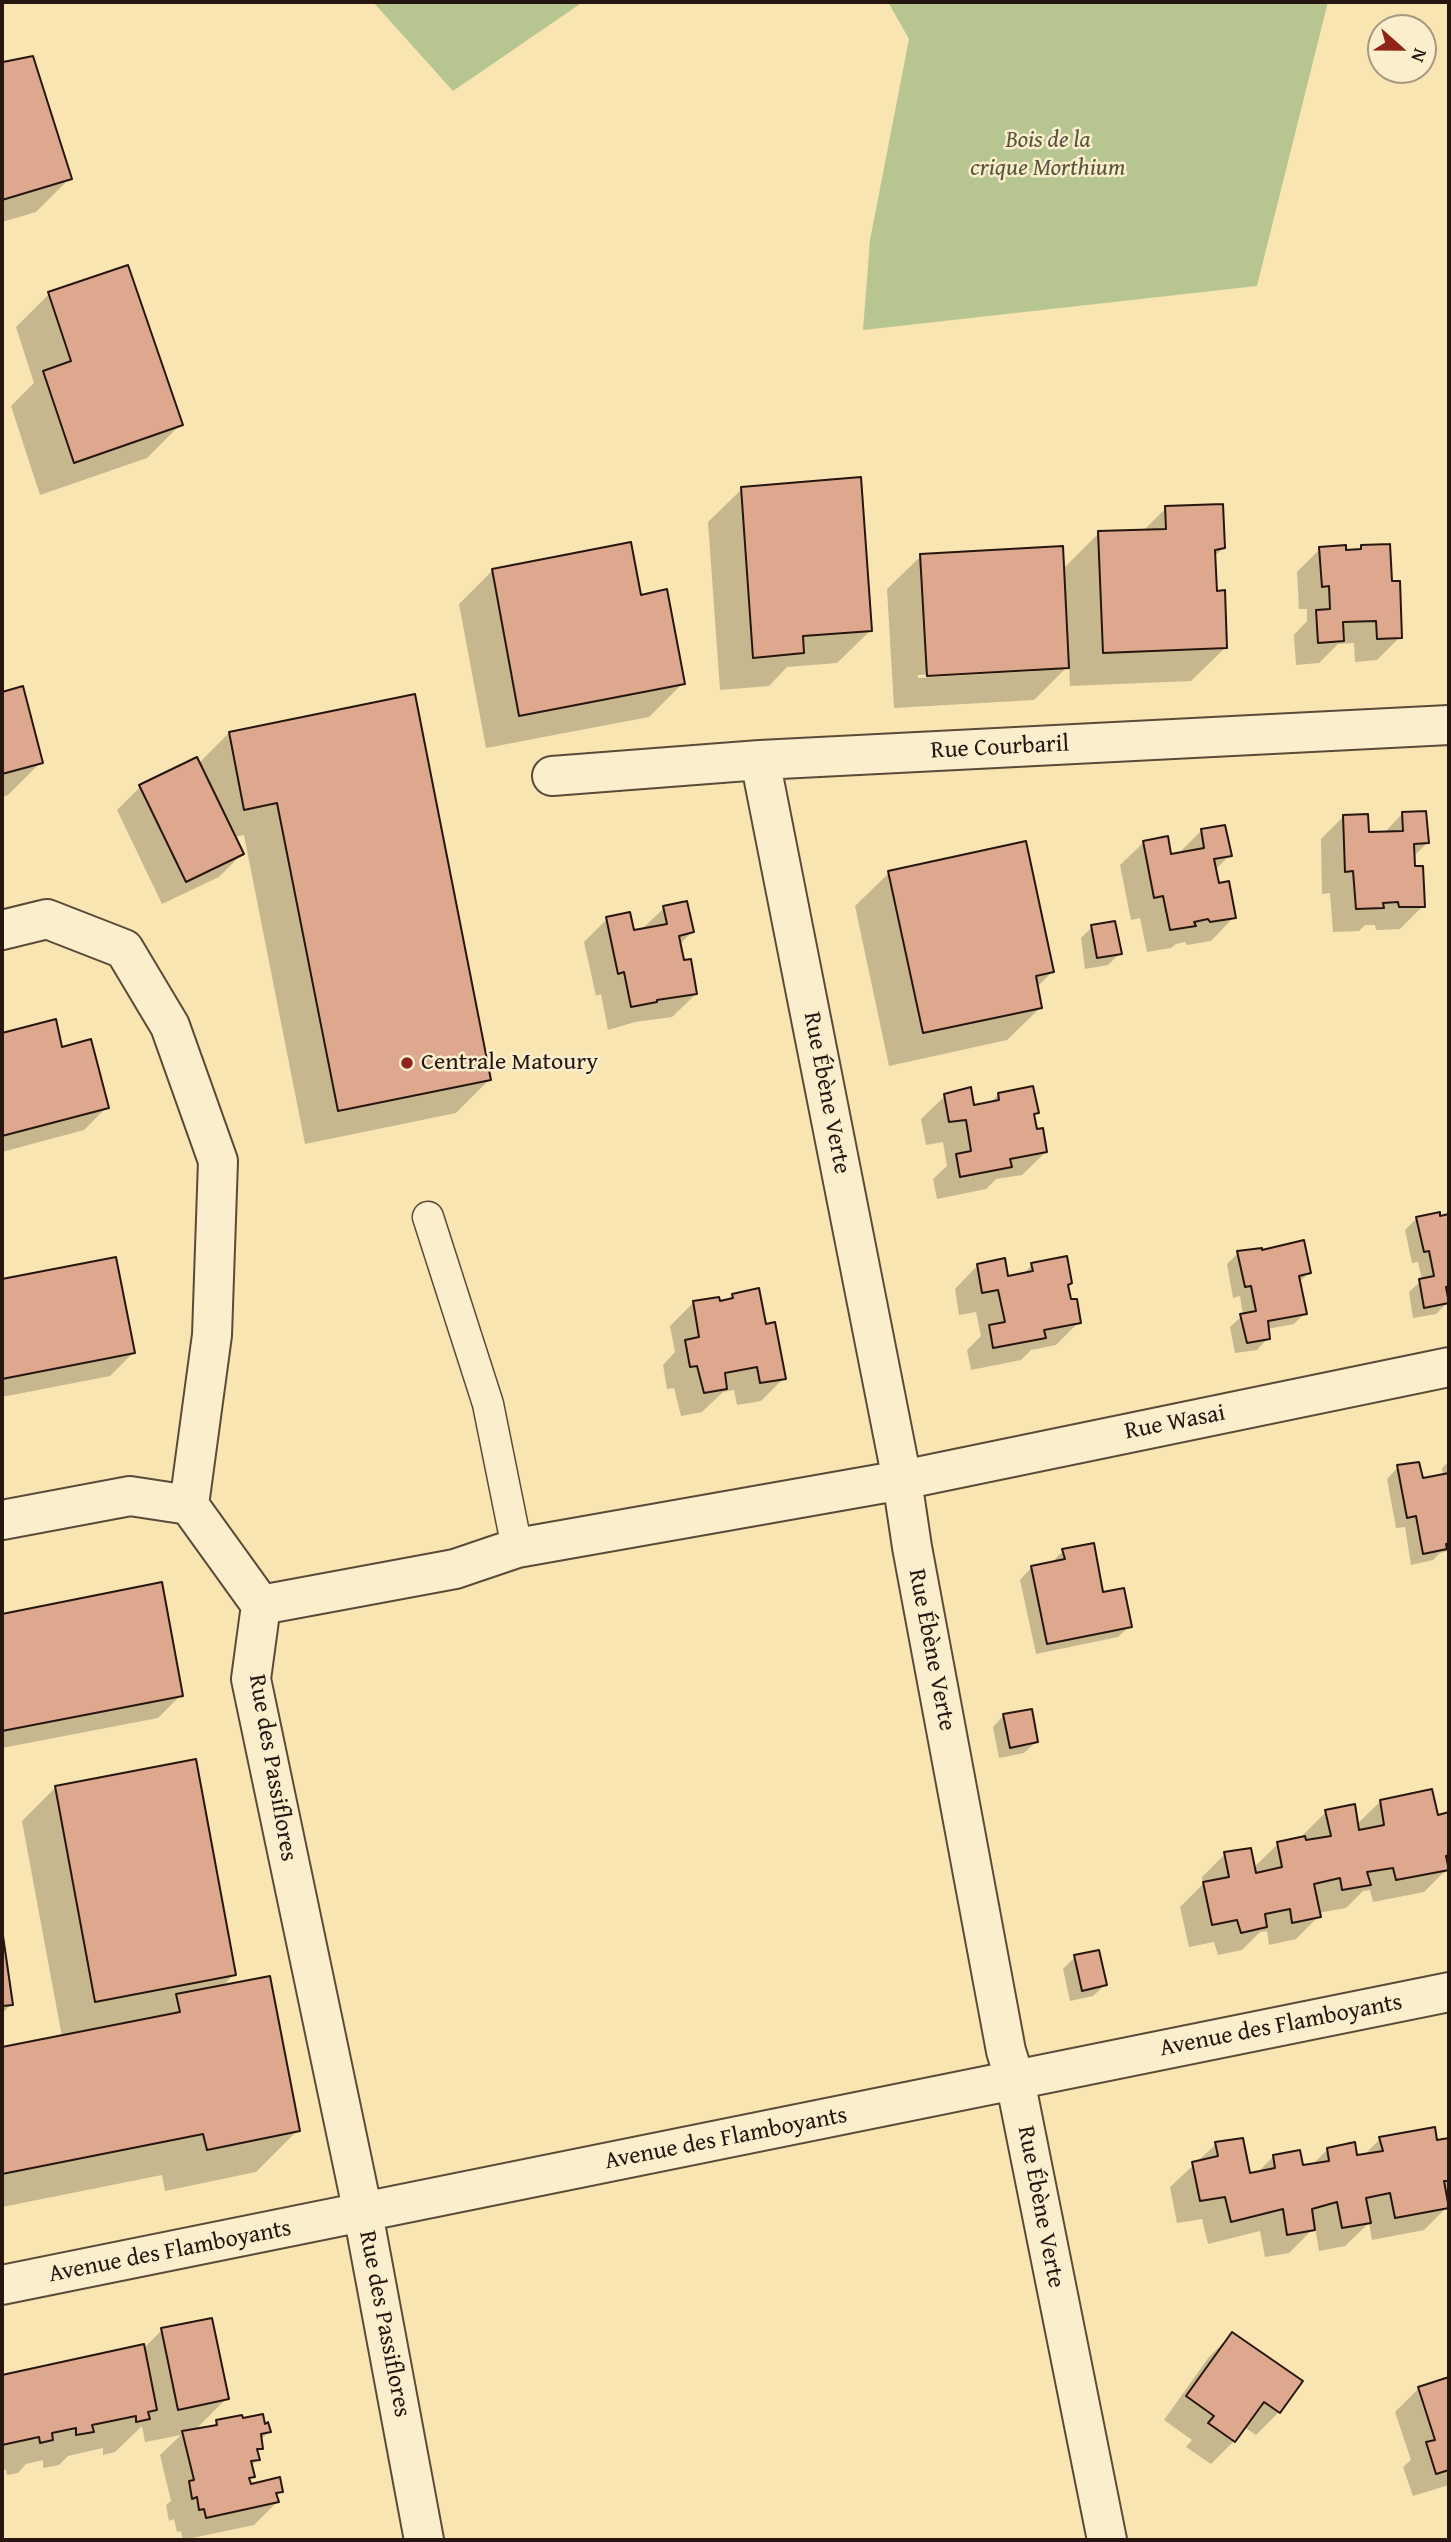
<!DOCTYPE html>
<meta charset="utf-8">
<style>
body{margin:0}
#map{position:relative;width:1451px;height:2542px;overflow:hidden;background:#f8e5b2;font-family:"Gentium Book Plus",serif}
canvas{display:block}
.frame{position:absolute;inset:0;border:4px solid #271610;pointer-events:none}
.north{position:absolute;left:1367px;top:14px;width:70px;height:70px;box-sizing:border-box;background:#faeecd;border:2px solid #a69881;border-radius:50%;rotate:111deg;font-size:19px;font-weight:700;line-height:28px;text-align:center;color:#271610}
.north::after{content:'';display:block;margin:auto;width:24px;height:32px;background:#8f2418;clip-path:polygon(50% 0,100% 100%,50% 72%,0 100%)}
</style>
<div id="map">
<canvas width="1451" height="2542"></canvas>
<div class="frame"></div>
<div class="north">N</div>
</div>
<script>
const g = document.querySelector('canvas').getContext('2d');
g.lineJoin = 'round';
function fill(path, color) { g.fillStyle = color; g.fill(path, 'evenodd'); }
const poly = rows => new Path2D(rows.map(r => 'M' + r).join(''));
function stroke(path, color, width, dash) { g.strokeStyle = color; g.lineWidth = width; g.lineCap = dash ? 'butt' : 'round'; g.setLineDash(dash || []); g.stroke(path); }
function label(font, color, halo, rows, align = 'center') {
  g.font = font + ' "Gentium Book Plus",serif'; g.lineWidth = 5; g.setLineDash([]); g.textBaseline = 'middle'; g.strokeStyle = halo; g.fillStyle = color; for (const [text, x, y, turn = 0] of rows) {
    g.save(); g.translate(x, y); g.rotate((+turn || 0) * Math.PI / 180); g.textAlign = isNaN(turn) ? turn : align; if (halo) g.strokeText(text, 0, 0); g.fillText(text, 0, 0); g.restore();
  }
}
fill(poly([
 [373,2,583,2,453,91],
 [888,2,1328,2,1257,286,863,330,870,240,909,39]
]), '#b7c690');
fill(poly([
 [2,63,70,178,36,212,2,222],
 [49,294,181,424,147,458,40,495,11,406,34,383,16,327],
 [742,489,871,630,837,663,787,667,769,686,720,690,708,522],
 [1166,508,1223,548,1214,557,1215,593,1225,648,1191,681,1070,686,1069,665,1034,700,894,708,887,589,921,556,1063,569,1099,533,1143,531],
 [1035,668,1035,671,918,678,918,675],
 [1362,547,1390,583,1400,637,1377,660,1355,662,1354,643,1338,644,1319,663,1296,665,1294,635,1307,621,1307,609,1299,609,1297,572,1320,549,1358,551],
 [493,570,640,597,683,683,649,717,486,748,459,604],
 [22,688,41,762,8,795,2,797,2,694],
 [229,733,489,1080,456,1113,305,1144,244,835,234,837,242,854,219,877,162,904,117,810,140,787,198,764],
 [1403,813,1427,843,1413,857,1423,906,1400,929,1376,930,1375,925,1365,925,1359,931,1333,932,1330,893,1322,894,1321,839,1344,816,1367,834,1383,834],
 [1201,831,1230,855,1215,870,1218,885,1234,917,1211,941,1187,945,1185,942,1176,944,1171,948,1147,952,1140,918,1131,920,1120,865,1144,842,1170,856,1178,854],
 [889,873,1052,972,1036,988,1041,1007,1007,1040,889,1066,855,906],
 [664,908,692,932,679,945,696,994,672,1017,635,1022,608,1030,601,994,596,996,584,942,607,919,632,932,641,930],
 [1092,927,1120,953,1108,965,1085,969,1081,938],
 [54,1021,61,1049,107,1107,84,1130,2,1152,2,1035],
 [999,1094,1037,1112,1033,1117,1036,1131,1046,1152,1022,1175,996,1179,986,1189,937,1199,933,1179,947,1166,943,1142,926,1145,921,1119,945,1096,972,1107,989,1104],
 [1449,1216,1449,1294,1446,1295,1447,1303,1436,1314,1413,1318,1409,1292,1422,1280,1418,1262,1412,1263,1405,1230,1417,1218],
 [1238,1253,1309,1273,1299,1282,1305,1313,1294,1324,1267,1329,1268,1338,1257,1350,1235,1353,1230,1327,1243,1315,1240,1296,1233,1298,1227,1264],
 [114,1259,133,1353,110,1376,2,1397,2,1281],
 [978,1265,1007,1278,1022,1275,1032,1265,1069,1300,1079,1322,1056,1345,1031,1350,1021,1360,971,1370,967,1350,981,1336,976,1312,959,1315,955,1289],
 [733,1296,784,1378,761,1401,737,1405,734,1390,723,1392,702,1412,681,1416,674,1388,667,1389,663,1365,675,1352,670,1326,693,1303,719,1303,727,1301],
 [1449,1461,1449,1551,1440,1553,1433,1560,1411,1565,1405,1527,1396,1528,1387,1479,1398,1467,1421,1480,1443,1476,1442,1468],
 [1063,1551,1130,1626,1118,1637,1036,1654,1020,1580,1031,1568,1052,1562],
 [161,1584,181,1695,158,1718,2,1748,2,1616],
 [1004,1715,1036,1742,1024,1753,999,1758,993,1727],
 [56,1787,234,1974,222,1987,298,2130,256,2172,165,2191,162,2175,2,2207,2,2048,62,2037,22,1821],
 [1381,1801,1436,1817,1449,1814,1449,1870,1442,1874,1424,1892,1373,1902,1370,1890,1363,1891,1346,1908,1318,1913,1319,1916,1296,1939,1269,1945,1267,1931,1260,1932,1242,1950,1218,1955,1214,1942,1189,1947,1180,1907,1203,1884,1202,1877,1225,1854,1253,1868,1278,1844,1304,1838,1303,1835,1326,1812,1356,1825],
 [2,1941,11,2004,2,2014],
 [1075,1957,1105,1985,1093,1996,1070,2001,1063,1969],
 [1380,2139,1435,2142,1449,2139,1447,2207,1424,2230,1372,2240,1369,2223,1345,2246,1319,2251,1315,2227,1289,2253,1265,2257,1260,2231,1208,2244,1202,2219,1177,2223,1170,2187,1216,2144,1248,2175,1257,2173,1273,2157,1302,2167,1312,2165,1328,2149,1356,2157,1363,2156],
 [162,2330,227,2398,195,2430,211,2428,217,2422,264,2426,269,2432,260,2440,261,2448,256,2453,258,2459,251,2466,253,2476,248,2481,249,2486,281,2491,276,2497,277,2502,254,2525,183,2540,181,2531,177,2532,174,2519,169,2521,166,2505,171,2501,160,2455,181,2435,145,2442,142,2426,115,2452,103,2455,103,2448,68,2456,59,2465,43,2468,43,2460,26,2464,18,2473,7,2475,6,2470,2,2470,2,2377,143,2346,143,2349],
 [1232,2334,1279,2412,1256,2435,1244,2427,1234,2441,1211,2464,1186,2447,1192,2440,1164,2420,1209,2357],
 [1449,2378,1449,2485,1413,2496,1403,2467,1411,2460,1395,2412,1419,2388]
]), '#0003');
const building = poly([
 [33,56,72,179,2,200,2,57,3,62,33,56],
 [128,265,183,425,74,463,43,371,71,361,48,292,128,265],
 [861,477,872,631,803,636,804,653,753,658,741,487,861,477],
 [1223,504,1225,548,1215,550,1217,591,1225,590,1227,648,1103,653,1098,531,1166,529,1165,506,1223,504],
 [631,542,641,595,667,589,685,684,519,716,492,569,631,542],
 [1390,544,1392,581,1400,581,1402,638,1377,639,1376,621,1343,622,1344,641,1318,643,1316,610,1330,609,1329,586,1322,587,1319,547,1346,545,1346,550,1361,549,1361,545,1390,544],
 [1063,546,1069,668,927,676,920,554,1063,546],
 [23,686,43,763,2,774,2,692,23,686],
 [415,694,491,1080,338,1111,277,803,244,810,229,732,415,694],
 [197,757,244,854,186,882,139,785,197,757],
 [1426,811,1429,843,1414,844,1415,866,1423,866,1425,907,1399,907,1398,902,1383,903,1384,908,1356,909,1353,871,1345,872,1343,815,1368,814,1369,832,1403,831,1402,812,1426,811],
 [1225,825,1232,856,1214,859,1219,883,1229,881,1236,918,1210,922,1208,919,1194,922,1196,926,1170,930,1163,896,1154,898,1143,841,1168,836,1171,854,1204,848,1201,829,1225,825],
 [1026,841,1054,972,1036,976,1042,1008,923,1033,888,871,1026,841],
 [687,901,694,932,679,936,684,960,691,959,697,994,657,1000,657,1002,631,1007,624,972,618,974,606,917,630,912,634,930,667,924,663,906,687,901],
 [1115,921,1122,954,1097,958,1091,925,1115,921],
 [56,1019,62,1047,91,1039,109,1108,2,1136,2,1033,56,1019],
 [1033,1086,1039,1113,1034,1114,1037,1129,1043,1128,1047,1152,1010,1159,1012,1167,960,1177,956,1154,971,1151,966,1120,949,1122,944,1094,971,1087,974,1105,999,1100,998,1093,1033,1086],
 [1440,1212,1440,1216,1449,1214,1449,1286,1446,1287,1449,1303,1424,1308,1419,1279,1434,1276,1429,1251,1424,1252,1416,1217,1440,1212],
 [1304,1240,1311,1273,1299,1276,1307,1314,1268,1321,1270,1339,1247,1343,1240,1314,1256,1311,1251,1286,1245,1287,1237,1251,1262,1248,1262,1250,1304,1240],
 [1067,1256,1072,1283,1068,1285,1071,1299,1077,1299,1081,1323,1044,1330,1046,1338,993,1348,989,1325,1005,1322,998,1290,982,1293,977,1264,1005,1258,1008,1276,1033,1271,1031,1263,1067,1256],
 [116,1257,135,1353,2,1379,2,1279,116,1257],
 [759,1288,766,1324,775,1322,786,1379,760,1383,757,1367,725,1373,727,1389,704,1393,697,1366,690,1367,685,1340,699,1337,693,1301,719,1297,720,1301,733,1298,732,1294,759,1288],
 [1419,1462,1423,1478,1449,1473,1449,1543,1446,1544,1447,1549,1423,1554,1416,1516,1407,1518,1397,1465,1419,1462],
 [1094,1543,1103,1592,1124,1588,1132,1627,1047,1644,1031,1566,1065,1559,1062,1549,1094,1543],
 [162,1582,183,1696,2,1731,2,1614,162,1582],
 [1032,1709,1038,1742,1010,1748,1003,1714,1032,1709],
 [196,1759,236,1975,95,2002,55,1786,196,1759],
 [1432,1789,1438,1815,1449,1812,1449,1855,1446,1856,1449,1870,1396,1880,1393,1868,1367,1872,1371,1885,1342,1890,1340,1878,1314,1884,1321,1917,1292,1923,1290,1909,1265,1914,1267,1927,1241,1933,1237,1920,1212,1925,1203,1882,1229,1877,1224,1852,1251,1848,1256,1873,1282,1867,1277,1842,1305,1836,1306,1840,1331,1836,1325,1810,1355,1804,1359,1830,1384,1825,1380,1800,1432,1789],
 [2,1929,13,2005,2,2006,2,1929],
 [1099,1950,1107,1985,1082,1991,1074,1955,1099,1950],
 [270,1976,300,2131,207,2150,203,2134,2,2174,2,2047,180,2012,176,1994,270,1976],
 [1435,2127,1437,2140,1449,2138,1449,2181,1444,2181,1449,2208,1395,2218,1390,2193,1366,2198,1371,2223,1342,2228,1337,2202,1312,2209,1315,2230,1287,2235,1283,2209,1231,2222,1225,2197,1200,2201,1192,2162,1218,2156,1215,2142,1243,2138,1250,2173,1275,2168,1273,2155,1300,2150,1303,2165,1329,2161,1327,2148,1355,2142,1357,2155,1383,2151,1379,2137,1435,2127],
 [212,2318,229,2399,178,2410,161,2328,212,2318],
 [1232,2332,1303,2381,1280,2413,1264,2402,1235,2442,1208,2423,1214,2416,1186,2396,1232,2332],
 [144,2344,157,2410,148,2412,150,2419,136,2422,136,2416,92,2425,94,2432,76,2435,76,2428,52,2433,53,2440,40,2443,39,2437,2,2445,2,2375,144,2344],
 [1449,2377,1449,2470,1436,2474,1426,2442,1435,2440,1418,2387,1449,2377],
 [263,2414,265,2424,268,2422,271,2432,261,2434,263,2449,257,2449,260,2460,251,2461,255,2477,249,2478,251,2484,280,2477,283,2492,276,2493,279,2502,206,2518,204,2509,199,2510,197,2497,192,2499,189,2481,194,2480,182,2431,217,2425,216,2420,242,2415,243,2418,263,2414]
]);
fill(building, '#dda88d');
stroke(building, '#271610', 2);
const service = poly([
 [428,1217,488,1404,517,1548]
]);
const minor = poly([
 [760,760,902,1480,912,1547,1006,2051,1015,2080,1107,2540],
 [552,776,760,760,1449,725],
 [2,930,47,919,124,949,170,1026,218,1161,212,1335,189,1505,261,1605,251,1679,363,2213,424,2540],
 [2,1520,130,1496,189,1505],
 [261,1605,455,1569,517,1548,902,1480,1449,1367],
 [2,2285,1449,1992]
]);
stroke(service, '#5b4a38', 33);
stroke(minor, '#5b4a38', 42);
stroke(service, '#faeecd', 30);
stroke(minor, '#faeecd', 38);
for (const [x, y, r, color] of [
 [407,1063,7,"#8f2418"]
]) { const dot = new Path2D(); dot.arc(x, y, r, 0, 2 * Math.PI); g.fillStyle = color; g.fill(dot); stroke(dot, '#faeecd', 2.5); }
label('italic 24px', '#59543d', '#faeecd', [
 ["Bois de la",1048,141],
 ["crique Morthium",1048,169]
]);
label('24px', '#271610', '#faeecd', [
 ["Rue Courbaril",1000,748,-3],
 ["Rue Ébène Verte",826,1093,79],
 ["Rue Wasai",1175,1423,-11],
 ["Rue Ébène Verte",931,1650,79],
 ["Rue des Passiflores",272,1768,80],
 ["Avenue des Flamboyants",1281,2026,-11],
 ["Avenue des Flamboyants",726,2139,-11],
 ["Rue Ébène Verte",1040,2207,79],
 ["Avenue des Flamboyants",170,2252,-11],
 ["Rue des Passiflores",384,2324,79]
]);
label('24px', '#271610', '#faeecd', [
 ["Centrale Matoury",421,1063]
], 'left');
</script>
